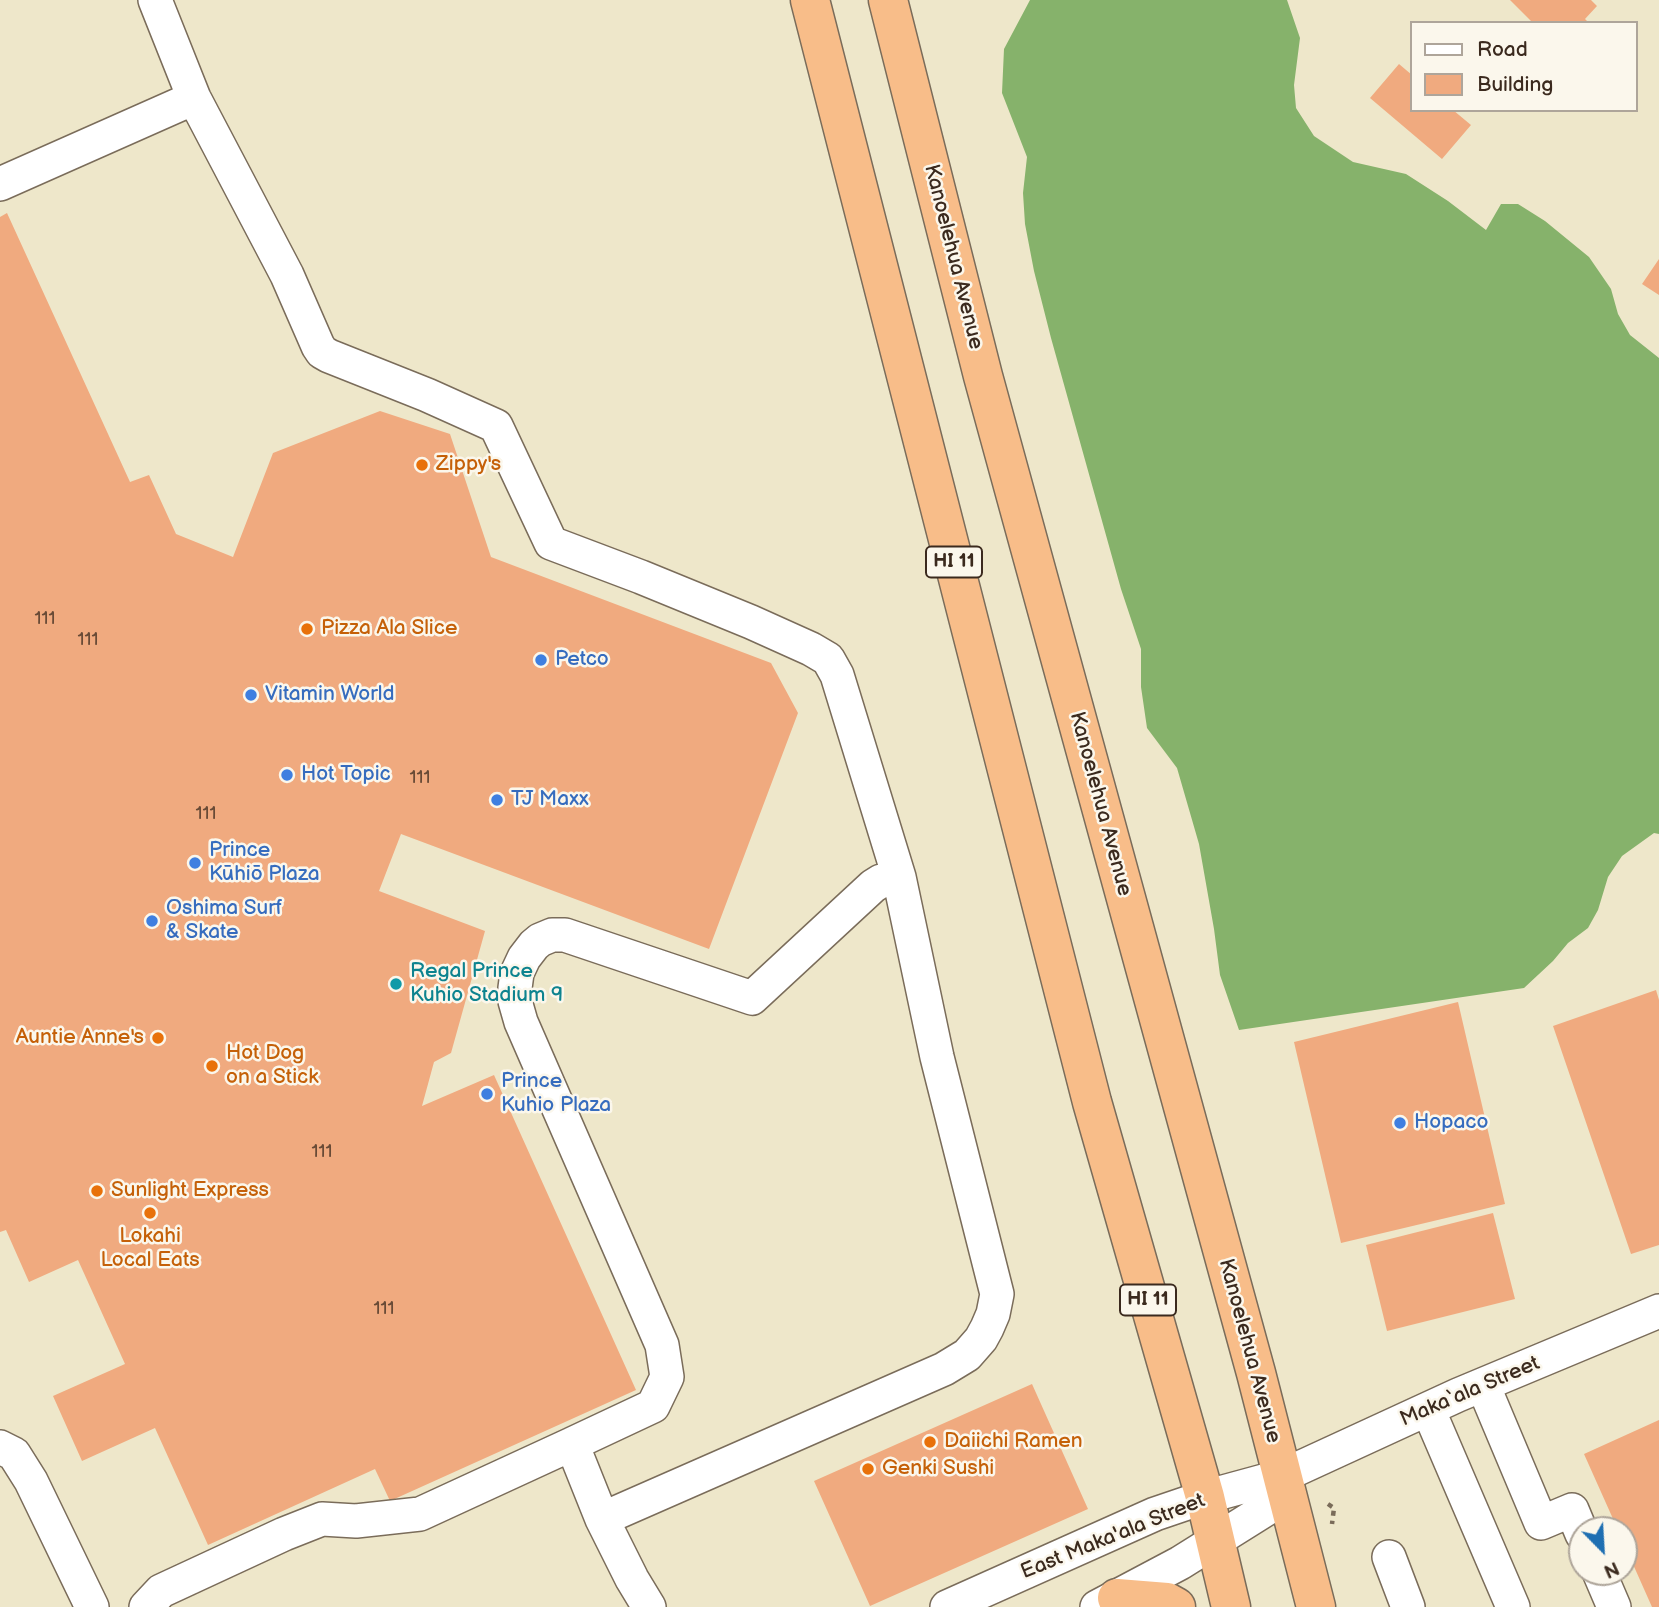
<!DOCTYPE html>
<meta charset="utf-8">
<style>
body{margin:0}
#map{position:relative;width:1659px;height:1607px;overflow:hidden;background:#eee7ca;font-family:"Balsamiq Sans",sans-serif}
canvas{display:block}
.legend{position:absolute;left:1410px;top:21px;width:228px;height:91px;box-sizing:border-box;background:#fbf7ec;border:2px solid #aea59a;margin:0;padding:9px 12px;list-style:none;font-size:21px;color:#3b2a1e}
.legend li{display:flex;align-items:center;gap:14px;height:35px}
.legend b{width:35px;border:2px solid #aea59a}
.north{position:absolute;left:1568px;top:1516px;width:70px;height:70px;box-sizing:border-box;background:#fbf7ec;border:2px solid #aea59a;border-radius:50%;rotate:156deg;font-size:19px;font-weight:700;line-height:28px;text-align:center;color:#3b2a1e}
.north::after{content:'';display:block;margin:auto;width:24px;height:32px;background:#1f6fb2;clip-path:polygon(50% 0,100% 100%,50% 72%,0 100%)}
</style>
<div id="map">
<canvas width="1659" height="1607"></canvas>
<ul class="legend">
<li><b style="height:9px;background:#fff"></b>Road</li>
<li><b style="height:19px;background:#f0aa7f"></b>Building</li>
</ul>
<div class="north">N</div>
</div>
<script>
const g = document.querySelector('canvas').getContext('2d');
g.lineJoin = 'round';
function fill(path, color) { g.fillStyle = color; g.fill(path, 'evenodd'); }
const poly = rows => new Path2D(rows.map(r => 'M' + r).join(''));
function stroke(path, color, width, dash) { g.strokeStyle = color; g.lineWidth = width; g.lineCap = dash ? 'butt' : 'round'; g.setLineDash(dash || []); g.stroke(path); }
function label(font, color, halo, rows, align = 'center') {
  g.font = font + ' "Balsamiq Sans",sans-serif'; g.lineWidth = 5; g.setLineDash([]); g.textBaseline = 'middle'; g.strokeStyle = halo; g.fillStyle = color; for (const [text, x, y, turn = 0] of rows) {
    g.save(); g.translate(x, y); g.rotate((+turn || 0) * Math.PI / 180); g.textAlign = isNaN(turn) ? turn : align; if (halo) g.strokeText(text, 0, 0); g.fillText(text, 0, 0); g.restore();
  }
}
fill(poly([
 [1030,0,1287,0,1300,38,1294,85,1296,108,1314,136,1353,162,1406,174,1448,201,1486,230,1501,204,1518,204,1545,221,1589,257,1611,289,1618,314,1630,335,1659,358,1659,834,1654,833,1622,856,1608,877,1598,910,1588,928,1568,943,1553,961,1524,988,1239,1030,1220,975,1214,929,1199,844,1177,768,1147,728,1141,687,1141,649,1121,589,1051,338,1034,271,1025,224,1023,193,1027,157,1002,93,1004,49]
]), '#86b26b');
fill(poly([
 [1510,0,1591,0,1597,6,1585,19,1589,23,1533,23],
 [1399,64,1412,75,1412,110,1453,110,1471,125,1442,159,1370,98],
 [7,213,130,482,149,475,176,534,233,557,273,453,380,411,450,434,491,557,771,663,798,713,709,949,401,834,379,891,485,931,451,1053,434,1062,422,1106,494,1075,636,1390,390,1501,375,1469,208,1545,155,1428,82,1461,53,1396,125,1364,78,1260,29,1282,6,1230,0,1232,0,217],
 [1659,259,1659,295,1642,284],
 [1656,990,1659,1000,1659,1245,1631,1254,1553,1026],
 [1458,1002,1505,1204,1341,1243,1294,1042],
 [1493,1213,1515,1299,1387,1331,1366,1245],
 [1032,1384,1088,1509,870,1606,814,1481],
 [1659,1420,1659,1607,1652,1607,1624,1544,1624,1530,1618,1530,1584,1454]
]), '#f0aa7f');
const minor = poly([
 [155,0,194,98,287,275,318,346,322,352,329,356,427,395,496,426,551,543,641,577,751,622,811,649,828,659,837,675,899,877,937,1057,997,1294,993,1314,987,1328,981,1339,967,1355,944,1369,602,1519],
 [0,184,194,98],
 [1483,1385,1541,1523,1572,1510,1582,1534],
 [1428,1409,1513,1607],
 [572,1444,653,1406,667,1377,662,1345,521,1022,515,1001,515,988,517,973,524,958,534,945,540,940,552,935,565,935,752,998,873,886,881,881,899,877],
 [0,1447,14,1454,31,1481,92,1607],
 [1389,1557,1408,1607],
 [1599,1572,1614,1607],
 [146,1607,161,1591,284,1534,322,1519,356,1521,420,1514,572,1444,602,1519,632,1579,649,1607],
 [947,1607,1155,1514,1205,1497,1282,1476,1458,1395,1659,1311],
 [1097,1607,1180,1563,1287,1496]
]);
const highway = poly([
 [810,0,1092,1102,1205,1497,1231,1607],
 [888,0,983,376,1256,1373,1316,1607],
 [1117,1598,1167,1602,1176,1607]
]);
stroke(minor, '#7a6c5a', 36);
stroke(highway, '#7a6c5a', 41);
stroke(poly([
 [1328,1504,1334,1508,1332,1524]
]), '#7a6c5a', 4.5, [5, 5]);
stroke(minor, '#fff', 33);
stroke(highway, '#f8bd89', 38);
for (const [x, y, r, color] of [
 [422,465,7,"#e8710a"],
 [307,629,7,"#e8710a"],
 [541,660,7,"#3f7fe0"],
 [251,695,7,"#3f7fe0"],
 [287,775,7,"#3f7fe0"],
 [497,800,7,"#3f7fe0"],
 [195,863,7,"#3f7fe0"],
 [152,921,7,"#3f7fe0"],
 [396,984,7,"#0f9aa8"],
 [158,1038,7,"#e8710a"],
 [212,1066,7,"#e8710a"],
 [487,1094,7,"#3f7fe0"],
 [1400,1123,7,"#3f7fe0"],
 [97,1191,7,"#e8710a"],
 [150,1213,7,"#e8710a"],
 [930,1442,7,"#e8710a"],
 [868,1469,7,"#e8710a"]
]) { const dot = new Path2D(); dot.arc(x, y, r, 0, 2 * Math.PI); g.fillStyle = color; g.fill(dot); stroke(dot, '#fbf7ec', 2.5); }
label('18px', '#684a36', null, [
 ["111",45,619],
 ["111",88,640],
 ["111",420,778],
 ["111",206,814],
 ["111",322,1152],
 ["111",384,1309]
]);
for (const [x, y, w] of [
 [954,562,56],
 [1148,1300,56]
]) { const box = new Path2D(); box.roundRect(x - w / 2, y - 15.5, w, 31, 5); g.fillStyle = '#fbf7ec'; g.fill(box); stroke(box, '#3b2a1e', 2); }
label('bold 19px', '#3b2a1e', null, [
 ["HI 11",954,562],
 ["HI 11",1148,1300]
]);
label('21px', '#3b2a1e', '#fbf7ec', [
 ["Kanoelehua Avenue",953,257,76],
 ["Kanoelehua Avenue",1100,804,75],
 ["Kanoelehua Avenue",1249,1351,75],
 ["Maka‘ala Street",1470,1392,-23],
 ["East Maka'ala Street",1113,1537,-22]
]);
label('21px', '#c56008', '#fbf7ec', [
 ["Zippy's",436,465],
 ["Pizza Ala Slice",321,629],
 ["Auntie Anne's",144,1038,"right"],
 ["Hot Dog",226,1054],
 ["on a Stick",226,1078],
 ["Sunlight Express",111,1191],
 ["Lokahi",150,1237,"center"],
 ["Local Eats",150,1261,"center"],
 ["Daiichi Ramen",944,1442],
 ["Genki Sushi",882,1469]
], 'left');
label('21px', '#366cbe', '#fbf7ec', [
 ["Petco",555,660],
 ["Vitamin World",265,695],
 ["Hot Topic",301,775],
 ["TJ Maxx",511,800],
 ["Prince",209,851],
 ["Kūhiō Plaza",209,875],
 ["Oshima Surf",166,909],
 ["& Skate",166,933],
 ["Prince",501,1082],
 ["Kuhio Plaza",501,1106],
 ["Hopaco",1414,1123]
], 'left');
label('21px', '#0d838f', '#fbf7ec', [
 ["Regal Prince",410,972],
 ["Kuhio Stadium 9",410,996]
], 'left');
</script>
